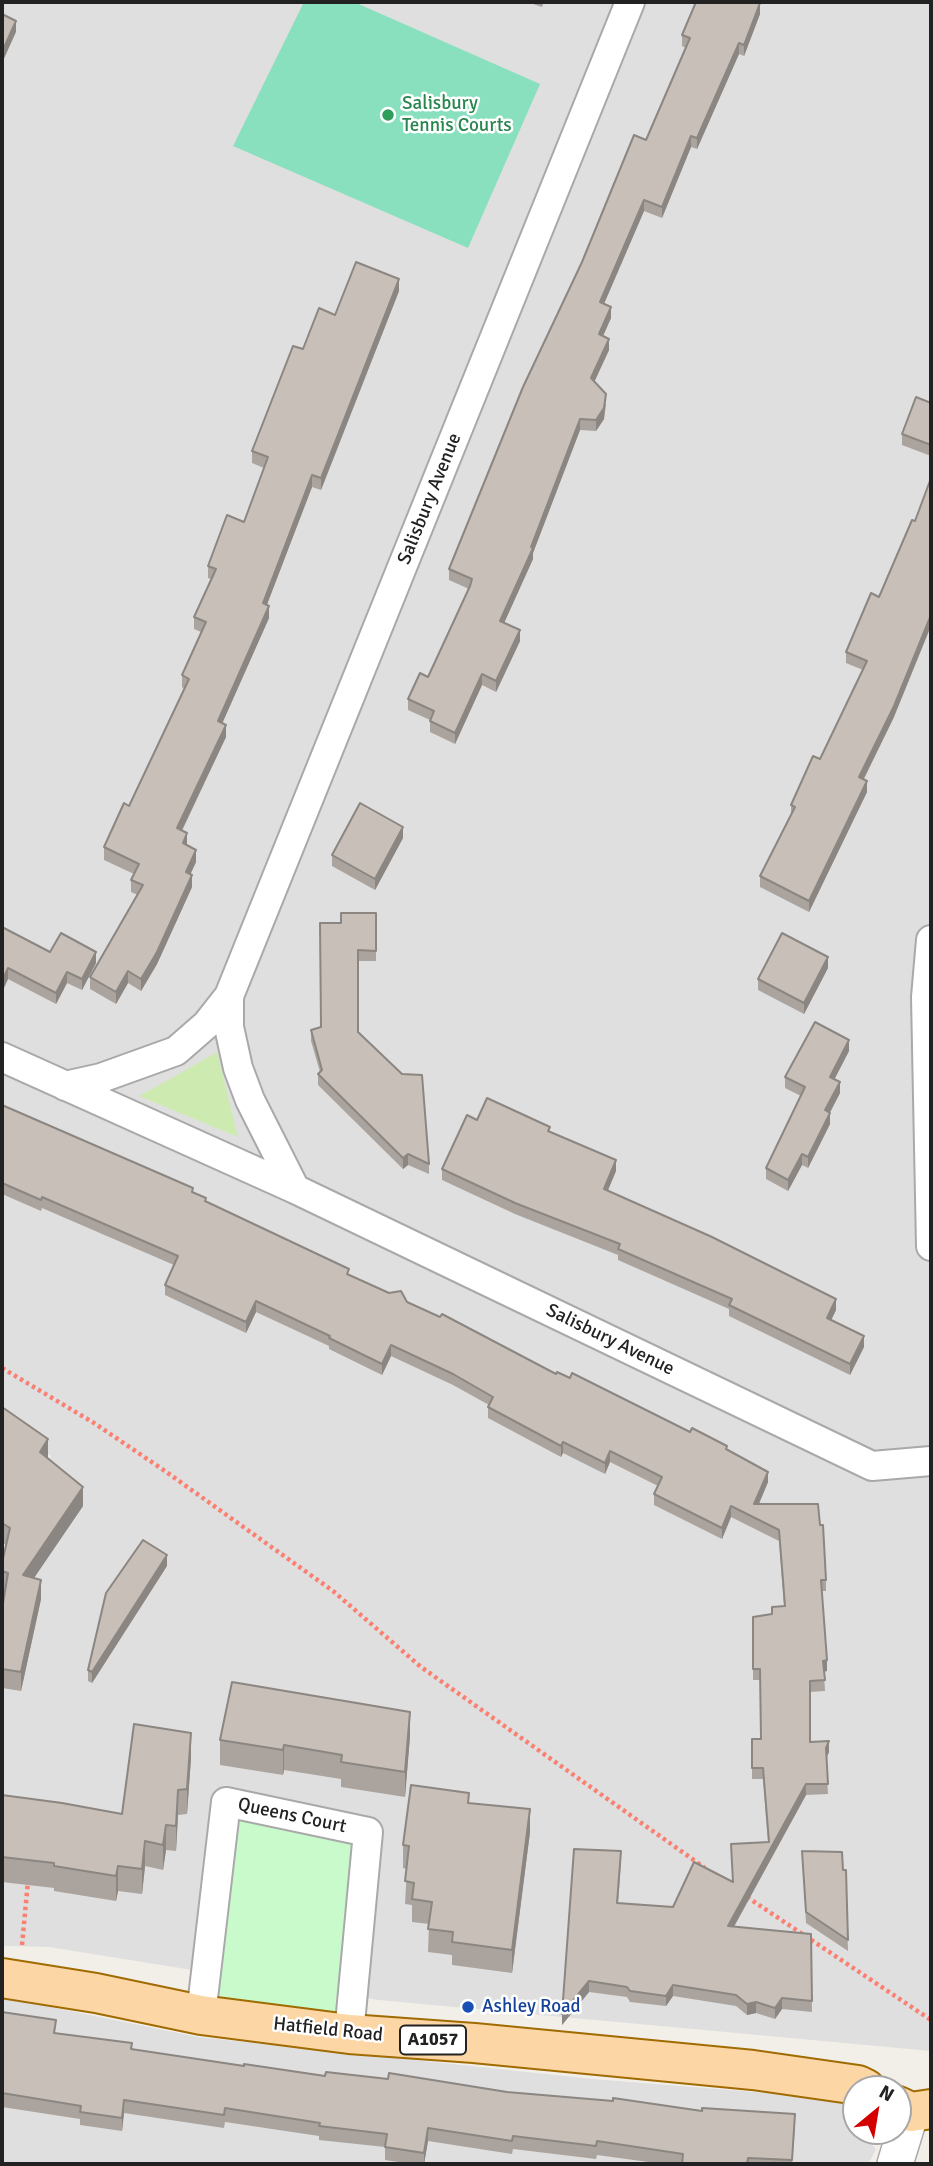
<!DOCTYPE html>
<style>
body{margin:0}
#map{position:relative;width:933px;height:2166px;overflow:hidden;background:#f2efe9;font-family:Signika,sans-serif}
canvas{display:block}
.frame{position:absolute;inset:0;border:4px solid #222;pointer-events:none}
.north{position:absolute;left:842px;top:2075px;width:70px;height:70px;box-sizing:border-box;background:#fff;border:2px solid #a7a7a7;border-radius:50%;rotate:30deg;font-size:19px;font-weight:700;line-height:28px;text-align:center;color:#222}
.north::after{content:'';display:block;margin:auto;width:24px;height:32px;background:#d40000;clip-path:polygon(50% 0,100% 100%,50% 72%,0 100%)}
</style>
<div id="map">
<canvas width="933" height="2166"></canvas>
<div class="frame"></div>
<div class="north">N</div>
</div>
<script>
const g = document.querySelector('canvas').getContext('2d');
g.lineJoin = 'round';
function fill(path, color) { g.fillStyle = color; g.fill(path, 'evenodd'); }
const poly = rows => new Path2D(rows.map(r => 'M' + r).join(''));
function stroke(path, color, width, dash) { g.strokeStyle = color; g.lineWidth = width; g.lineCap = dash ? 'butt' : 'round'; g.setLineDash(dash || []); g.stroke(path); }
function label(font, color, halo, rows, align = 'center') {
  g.font = font + ' Signika,sans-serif'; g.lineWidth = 5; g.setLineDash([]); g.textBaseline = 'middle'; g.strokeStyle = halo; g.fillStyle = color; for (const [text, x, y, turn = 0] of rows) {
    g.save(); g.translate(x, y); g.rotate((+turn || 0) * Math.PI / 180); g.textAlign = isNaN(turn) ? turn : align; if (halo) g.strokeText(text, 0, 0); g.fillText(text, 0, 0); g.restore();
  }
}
fill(poly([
 [2,2,931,2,931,2051,379,2000,49,1947,2,1946,2,1538,51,1456,2,1421],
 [2,1997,198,2037,593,2079,841,2099,856,2121,856,2131,863,2131,876,2150,868,2164,2,2164]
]), '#e0dfdf');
fill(poly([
 [217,1052,238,1137,139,1096,177,1075]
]), '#cdebb0');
fill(poly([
 [230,1807,355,1828,334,2020,201,2000]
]), '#c8facc');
fill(poly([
 [304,2,354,2,540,84,468,248,233,146]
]), '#88e0be');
const minor = poly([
 [931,940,926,997,931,1246],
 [229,996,229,1027,238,1068,250,1100,295,1189],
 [2,1057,295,1189,872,1466,931,1461],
 [65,1086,101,1078,176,1051,207,1024,229,996,630,2],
 [201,2015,226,1802,368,1832,349,2034]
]);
const tertiary = poly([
 [895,2164,911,2112]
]);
const primary = poly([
 [2,1978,96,1993,201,2015,349,2034,474,2043,753,2070,858,2085,866,2089],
 [898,2106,911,2112,931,2109]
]);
stroke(minor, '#a9a9a9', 32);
stroke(tertiary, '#a9a9a9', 38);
stroke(primary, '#a06b00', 42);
stroke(poly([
 [2,1368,94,1423,165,1471,333,1591,421,1667,705,1868],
 [747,1897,931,2020],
 [22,1945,28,1881]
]), '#fa8072', 4.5, [3.5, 3.5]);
stroke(minor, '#fff', 28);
stroke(tertiary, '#fff', 35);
stroke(primary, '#fcd6a4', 38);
fill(poly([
 [527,2,544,2,542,7],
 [760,14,744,56,739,54,697,149,691,147,662,218,644,211,604,304,611,318,603,336,609,350,594,382,606,405,604,419,596,431,580,430,533,553,533,559,504,623,520,641,496,692,482,685,455,744,430,732,430,720,408,710,408,699,428,677,469,589,449,580,449,569,646,140,686,48,682,46,682,35],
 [399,291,321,490,312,487,267,604,269,618,222,723,226,737,182,831,187,845,196,862,190,874,192,887,157,964,141,991,128,983,116,1004,90,989,90,977,138,895,131,892,131,880,134,874,104,860,104,847,129,806,184,689,182,687,182,675,201,632,194,629,194,617,211,579,208,578,208,566,244,522,264,468,252,463,252,451,303,349,335,315],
 [931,403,931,456,902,445,902,434],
 [871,593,894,717,864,779,867,792,809,912,760,887,760,876,791,816,791,805,820,759,863,670,846,663,846,652],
 [403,838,375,890,332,866,332,855],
 [376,913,376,961,358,961,358,1032,429,1164,429,1174,408,1165,403,1169,318,1085,318,1074,320,1072,311,1041,311,1030,321,1027,341,923],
 [2,927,50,952,96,963,82,990,67,983,56,1004,8,979,2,992],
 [828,968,804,1014,758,990,758,979],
 [849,1051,834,1079,840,1093,830,1113,830,1124,808,1168,802,1165,788,1191,766,1179,766,1168,801,1096,785,1088,785,1077],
 [2,1105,193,1192,206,1202,349,1275,407,1302,556,1374,727,1450,768,1482,759,1504,820,1525,826,1580,826,1591,822,1591,827,1671,824,1672,825,1691,810,1692,810,1742,829,1752,826,1758,828,1794,806,1795,734,1927,811,1934,812,2012,782,2009,775,2019,756,2013,747,2015,736,2006,673,1996,666,2006,630,2002,627,1997,589,1992,562,2025,621,1862,618,1904,673,1907,733,1882,731,1844,768,1842,763,1779,752,1779,752,1739,761,1739,760,1680,753,1680,753,1617,772,1614,784,1606,779,1541,731,1517,722,1539,654,1505,654,1494,658,1486,610,1462,605,1474,563,1453,561,1457,488,1418,488,1407,489,1405,453,1385,391,1356,382,1375,329,1349,329,1346,256,1312,246,1333,165,1295,165,1285,174,1265,42,1208,41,1211,2,1194],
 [477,1120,550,1132,616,1171,607,1191,836,1310,831,1320,864,1347,850,1375,729,1316,729,1309,618,1260,618,1255,515,1214,442,1180,442,1169],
 [2,1407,48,1457,83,1506,34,1578,41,1599,21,1691,2,1688,2,1609,5,1591,2,1590,2,1563,6,1545,2,1542],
 [167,1566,92,1683,88,1681,88,1670],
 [410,1736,405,1797,341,1787,341,1779,284,1770,283,1775,220,1765,220,1740],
 [191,1758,187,1814,178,1815,176,1851,166,1850,163,1870,145,1866,142,1894,118,1891,116,1901,54,1891,54,1888,2,1882,2,1795,122,1814],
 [469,1803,530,1832,512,1973,452,1965,452,1955,428,1952,429,1924,412,1922,412,1905,405,1904,407,1869,403,1868,403,1845],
 [802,1851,843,1870,846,1870,848,1951,806,1923],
 [2,2012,56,2033,132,2049,244,2066,325,2076,507,2092,795,2128,792,2164,663,2164,597,2155,596,2159,513,2149,512,2154,428,2141,424,2164,411,2164,385,2160,385,2147,319,2140,319,2136,225,2122,224,2128,124,2113,122,2131,80,2125,80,2119,2,2107]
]), '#aba49e');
fill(poly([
 [760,3,760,14,744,56,744,45],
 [16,21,16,32,2,63,2,52],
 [739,43,739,54,697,149,697,138],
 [691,136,691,147,662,218,662,207],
 [644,200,644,211,600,313,600,302],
 [399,279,399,291,321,490,321,478],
 [611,307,611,318,599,345,599,334],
 [609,339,609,350,591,389,591,378],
 [606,394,604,419,596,431,596,420],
 [580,419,580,430,533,553,533,559,500,632,500,621,531,547],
 [312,475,312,487,263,615,263,603],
 [269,606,269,618,218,733,218,721],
 [931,615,931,626,894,717,859,788,859,777],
 [520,630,520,641,496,692,496,681],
 [482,674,482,685,455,744,455,733],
 [226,725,226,737,177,840,177,828],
 [867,781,867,792,809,912,809,901],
 [403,827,403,838,375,890,375,879],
 [187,833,187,845,183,843],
 [196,850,196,862,186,884,186,872],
 [192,875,192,887,157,964,141,991,141,979],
 [96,952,96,963,82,990,82,979],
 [828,957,828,968,804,1014,804,1003],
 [8,968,8,979,2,992,2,981],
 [128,971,128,983,116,1004,116,992],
 [67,972,67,983,56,1004,56,993],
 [849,1040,849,1051,830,1088,830,1077],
 [840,1082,840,1093,825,1121,825,1110],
 [830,1113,830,1124,808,1168,808,1157],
 [408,1154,408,1165,403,1169,403,1158],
 [802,1154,802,1165,788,1191,788,1180],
 [616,1160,616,1171,604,1200,604,1189],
 [836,1299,836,1310,827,1329,827,1318],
 [256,1301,256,1312,246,1333,246,1322],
 [864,1336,864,1347,850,1375,850,1364],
 [391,1345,391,1356,382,1375,382,1364],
 [48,1439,48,1457,40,1471,40,1452],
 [563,1442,563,1453,561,1457,561,1446],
 [610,1451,610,1462,605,1474,605,1463],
 [768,1472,768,1482,754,1515,754,1504],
 [83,1487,83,1506,23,1594,23,1575],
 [731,1506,731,1517,722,1539,722,1528],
 [167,1555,167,1566,92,1683,92,1672],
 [41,1580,41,1599,21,1691,21,1672],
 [827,1660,827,1671,823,1672,823,1661],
 [410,1712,410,1736,405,1797,405,1772],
 [191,1733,191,1758,187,1814,187,1789],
 [829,1741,829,1752,826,1759,826,1748],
 [284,1745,284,1770,283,1775,283,1750],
 [806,1784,806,1795,728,1937,728,1926],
 [178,1790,178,1815,176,1851,176,1826],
 [530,1809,530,1832,512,1973,512,1950],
 [166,1825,166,1850,163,1870,163,1845],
 [145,1841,145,1866,142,1894,142,1869],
 [118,1866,118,1891,116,1901,116,1876],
 [589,1981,589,1992,562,2025,562,2014],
 [673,1985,673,1996,666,2006,666,1996],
 [782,1998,782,2009,775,2019,775,2008],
 [756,2002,756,2013,747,2015,747,2004],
 [124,2100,124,2113,122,2131,122,2118],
 [428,2128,428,2141,424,2164,424,2153]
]), '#8b8681');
const building = poly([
 [696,2,757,2,760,3,744,45,739,43,697,138,691,136,662,207,644,200,600,302,611,307,599,334,609,339,591,378,606,394,604,408,596,420,580,419,531,547,533,548,500,621,520,630,496,681,482,674,455,733,430,721,434,711,408,699,420,673,428,677,470,586,472,579,449,569,523,387,582,262,634,135,646,140,690,38,682,35,696,2],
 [2,14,16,21,2,52,2,14],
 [356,262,399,279,321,478,312,475,263,603,269,606,218,721,226,725,177,828,187,833,183,843,196,850,186,872,192,875,157,952,141,979,128,971,116,992,90,977,143,885,131,880,139,864,104,847,124,803,129,806,189,679,182,675,206,622,194,617,216,569,208,566,227,515,244,522,268,457,252,451,293,346,303,349,319,308,335,315,356,262],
 [916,397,931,403,931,445,902,434,916,397],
 [931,478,931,615,894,706,859,777,867,781,809,901,760,876,795,807,791,805,813,756,820,759,867,661,846,652,871,593,879,597,912,520,915,521,931,478],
 [360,803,403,827,375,879,332,855,360,803],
 [341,913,376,913,376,951,358,950,358,1032,402,1074,422,1075,429,1164,408,1154,403,1158,318,1074,322,1070,311,1030,321,1027,320,923,341,923,341,913],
 [2,927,50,952,61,933,96,952,82,979,67,972,56,993,8,968,2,981,2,927],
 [782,933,828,957,804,1003,758,979,782,933],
 [815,1022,849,1040,830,1077,840,1082,825,1110,830,1113,808,1157,802,1154,788,1180,766,1168,805,1087,785,1077,815,1022],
 [487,1098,550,1127,548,1131,616,1160,604,1189,712,1237,836,1299,827,1318,864,1336,850,1364,729,1305,732,1299,618,1249,620,1244,515,1203,442,1169,467,1115,477,1120,487,1098],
 [2,1105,193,1188,192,1192,206,1198,205,1201,349,1269,347,1274,389,1293,401,1291,407,1302,440,1317,442,1314,556,1374,557,1372,570,1378,572,1373,690,1432,692,1428,727,1446,726,1449,768,1472,754,1504,818,1504,820,1525,823,1525,826,1580,821,1580,827,1660,823,1661,825,1680,810,1681,810,1742,829,1741,826,1748,828,1784,806,1784,728,1926,811,1934,812,2001,782,1998,775,2008,756,2002,747,2004,736,1995,673,1985,666,1996,630,1991,627,1987,589,1981,562,2014,574,1849,621,1851,617,1903,673,1907,694,1862,733,1882,731,1844,769,1842,763,1768,752,1768,752,1739,761,1739,760,1669,753,1669,753,1617,772,1614,772,1607,785,1606,779,1530,731,1506,722,1528,654,1494,662,1477,610,1451,605,1463,563,1442,561,1446,488,1407,493,1397,453,1374,391,1345,382,1364,329,1338,330,1336,256,1301,246,1322,165,1285,178,1256,42,1197,41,1200,2,1183,2,1105],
 [2,1407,48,1439,40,1452,83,1487,23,1575,41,1580,21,1672,2,1669,2,1609,8,1573,2,1571,2,1563,10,1528,2,1523,2,1407],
 [143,1540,167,1555,92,1672,88,1670,106,1593,143,1540],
 [232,1682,410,1712,405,1772,341,1762,342,1755,284,1745,283,1750,220,1740,232,1682],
 [134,1724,191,1733,187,1789,178,1790,176,1826,166,1825,163,1845,145,1841,142,1869,118,1866,116,1876,54,1866,54,1863,2,1857,2,1795,62,1803,122,1814,134,1724],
 [411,1785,469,1793,468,1803,530,1809,512,1950,452,1942,453,1932,428,1929,432,1902,412,1899,414,1883,405,1881,409,1846,403,1845,411,1785],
 [802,1851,842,1852,843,1870,846,1870,848,1940,806,1912,802,1851],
 [2,2012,56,2020,54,2033,132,2043,131,2049,244,2066,244,2064,325,2076,326,2072,388,2079,389,2073,507,2092,613,2101,613,2098,702,2111,702,2108,795,2114,792,2160,748,2158,747,2164,682,2164,683,2154,597,2141,596,2146,513,2136,512,2141,428,2128,424,2153,385,2147,387,2134,319,2126,320,2123,225,2108,224,2115,124,2100,122,2118,80,2112,81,2106,2,2093,2,2012]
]);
fill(building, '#c7bfb8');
stroke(building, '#8b8681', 2);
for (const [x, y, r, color] of [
 [388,115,7,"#2e9e5b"],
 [468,2007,7,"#1a4fb4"]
]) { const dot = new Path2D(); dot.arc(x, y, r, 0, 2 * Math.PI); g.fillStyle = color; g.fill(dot); stroke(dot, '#fff', 2.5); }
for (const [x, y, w] of [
 [433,2040,66]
]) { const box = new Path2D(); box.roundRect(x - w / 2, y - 14.5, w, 29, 5); g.fillStyle = '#fff'; g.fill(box); stroke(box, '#222', 2); }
label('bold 18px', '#222', null, [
 ["A1057",433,2040]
]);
label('19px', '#27864d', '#fff', [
 ["Salisbury",402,104],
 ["Tennis Courts",402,126]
], 'left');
label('19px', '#222', '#fff', [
 ["Salisbury Avenue",430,499,-68],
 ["Salisbury Avenue",610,1340,26],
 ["Queens Court",292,1816,12],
 ["Hatfield Road",328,2030,6]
]);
label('19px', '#164399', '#fff', [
 ["Ashley Road",482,2007]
], 'left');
</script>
